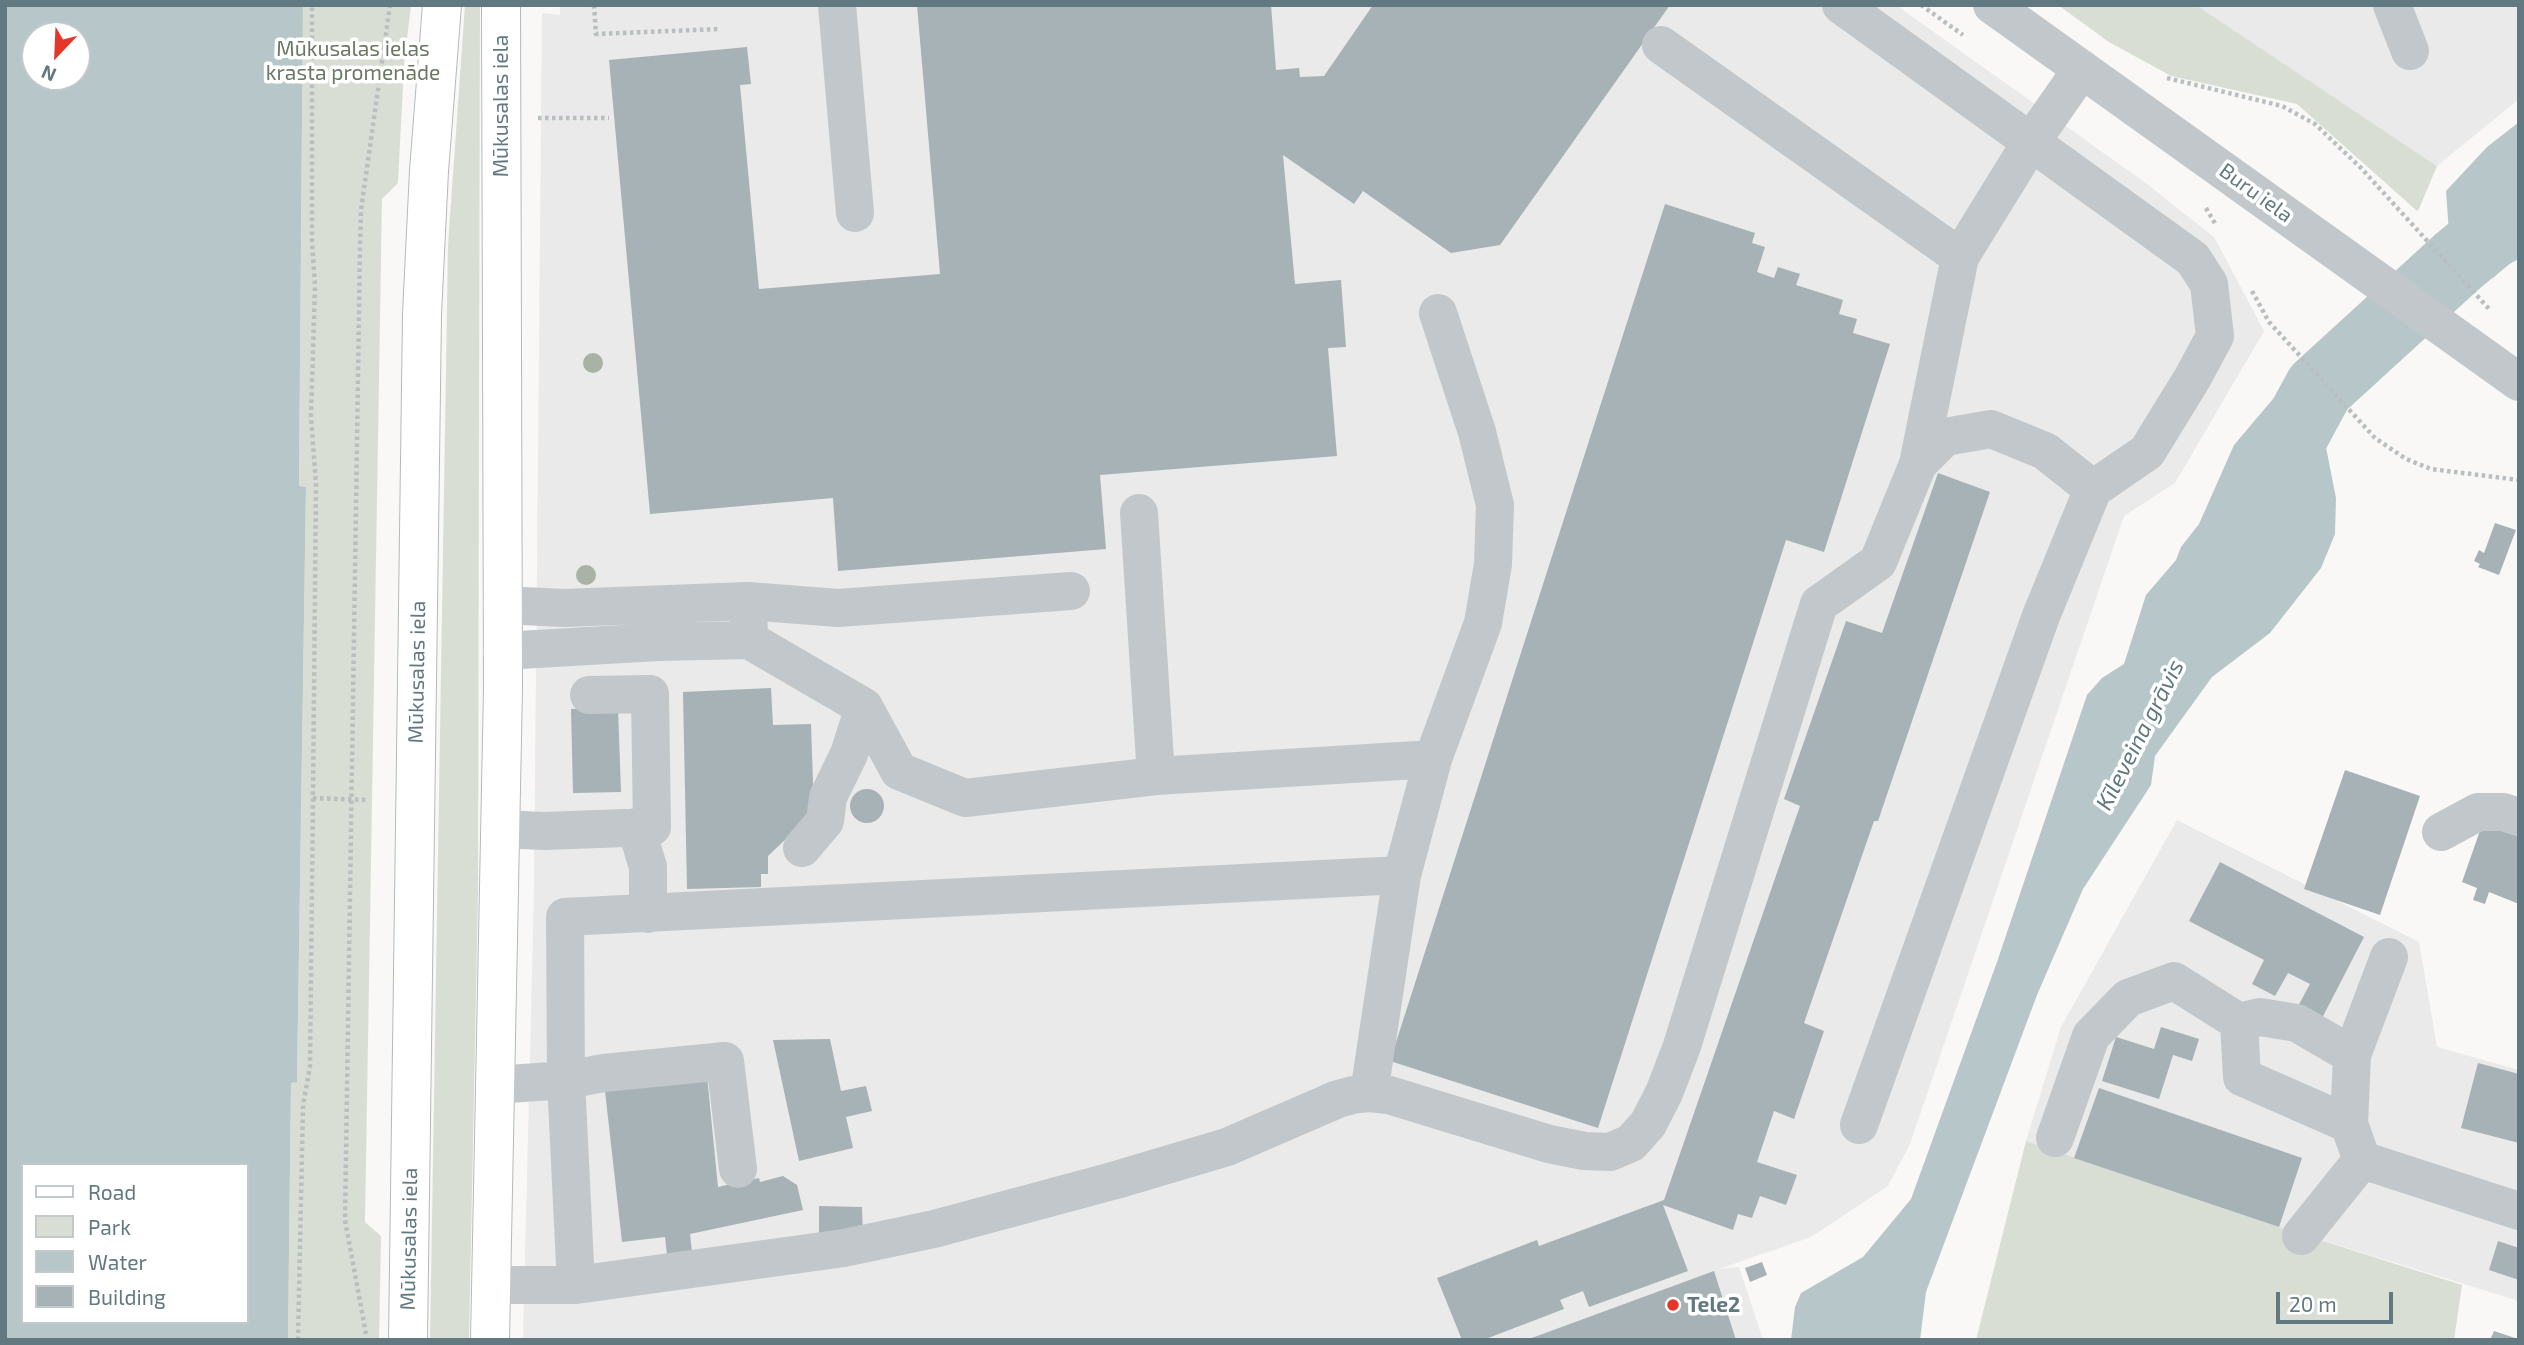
<!DOCTYPE html>
<meta charset="utf-8">
<style>
body{margin:0}
#map{position:relative;width:2524px;height:1345px;overflow:hidden;background:#f9f8f6;font-family:"Exo 2",sans-serif}
canvas{display:block}
.frame{position:absolute;inset:0;border:7px solid #637981;pointer-events:none}
.legend{position:absolute;left:21px;top:1163px;width:228px;height:161px;box-sizing:border-box;background:#fff;border:2px solid #c1c9cd;margin:0;padding:9px 12px;list-style:none;font-size:21px;color:#637981}
.legend li{display:flex;align-items:center;gap:14px;height:35px}
.legend b{width:35px;border:2px solid #c1c9cd}
.north{position:absolute;left:21px;top:21px;width:70px;height:70px;box-sizing:border-box;background:#fff;border:2px solid #c1c9cd;border-radius:50%;rotate:203deg;font-size:19px;font-weight:700;line-height:28px;text-align:center;color:#637981}
.north::after{content:'';display:block;margin:auto;width:24px;height:32px;background:#e53729;clip-path:polygon(50% 0,100% 100%,50% 72%,0 100%)}
.scale{position:absolute;left:2276px;top:1292px;width:117px;height:32px;box-sizing:border-box;border:4px solid #637981;border-top:0;padding-left:9px;font-size:21px;line-height:24px;white-space:nowrap;color:#637981;-webkit-text-stroke:5px #fff;paint-order:stroke}
</style>
<div id="map">
<canvas width="2524" height="1345"></canvas>
<div class="frame"></div>
<ul class="legend">
<li><b style="height:9px;background:#fff"></b>Road</li>
<li><b style="height:19px;background:#d9ded5"></b>Park</li>
<li><b style="height:19px;background:#b7c7c9"></b>Water</li>
<li><b style="height:19px;background:#a6b2b5"></b>Building</li>
</ul>
<div class="north">N</div>
<div class="scale">20 m</div>
</div>
<script>
const g = document.querySelector('canvas').getContext('2d');
g.lineJoin = 'round';
function fill(path, color) { g.fillStyle = color; g.fill(path, 'evenodd'); }
const poly = rows => new Path2D(rows.map(r => 'M' + r).join(''));
function stroke(path, color, width, dash) { g.strokeStyle = color; g.lineWidth = width; g.lineCap = dash ? 'butt' : 'round'; g.setLineDash(dash || []); g.stroke(path); }
function label(font, color, halo, rows, align = 'center') {
  g.font = font + ' "Exo 2",sans-serif'; g.lineWidth = 7; g.setLineDash([]); g.textBaseline = 'middle'; g.strokeStyle = halo; g.fillStyle = color; for (const [text, x, y, turn = 0] of rows) {
    g.save(); g.translate(x, y); g.rotate((+turn || 0) * Math.PI / 180); g.textAlign = isNaN(turn) ? turn : align; if (halo) g.strokeText(text, 0, 0); g.fillText(text, 0, 0); g.restore();
  }
}
fill(poly([
 [560,5,1896,5,2147,184,2214,237,2264,331,2175,483,2124,516,1910,1144,1888,1186,1811,1237,1719,1269,1739,1267,1763,1340,523,1340,534,891,542,13,560,15],
 [2196,5,2519,5,2519,99,2437,166],
 [2177,820,2419,942,2437,1047,2519,1070,2519,1301,2279,1227,2026,1141,2061,1027]
]), '#e9eae9');
fill(poly([
 [303,5,411,5,404,65,398,183,382,199,365,1222,381,1236,379,1340,288,1340,291,1082,297,1082,306,487,299,487],
 [465,5,480,5,478,895,469,1340,430,1340,448,245],
 [2058,5,2196,5,2437,166,2419,209,2417,211,2297,104,2171,76,2109,42],
 [2026,1141,2279,1227,2462,1285,2454,1340,1976,1340]
]), '#d9ded5');
fill(poly([
 [5,5,303,5,299,486,306,487,297,1082,291,1083,288,1340,5,1340],
 [35,35,77,35,77,77,35,77],
 [23,1165,247,1165,247,1322,23,1322],
 [2519,122,2519,259,2507,265,2493,278,2474,279,2440,242,2449,233,2446,191,2487,147],
 [2300,367,2333,403,2324,437,2336,498,2335,534,2321,568,2270,633,2212,677,2155,756,2151,785,2083,889,2037,995,1926,1292,1920,1340,1791,1340,1795,1307,1801,1293,1863,1257,1911,1199,1997,962,2087,695,2102,678,2124,664,2146,595,2176,560,2181,547,2199,524,2234,445]
]), '#b7c7c9');
stroke(poly([
 [2273,473,2319,388,2458,261,2519,211]
]), '#b7c7c9', 70);
fill(poly([
 [917,5,1271,5,1276,70,1299,68,1300,77,1324,76,1373,5,1670,5,1500,245,1451,253,1363,191,1354,204,1283,155,1295,284,1341,280,1346,347,1328,348,1337,456,1100,475,1106,549,838,571,833,498,650,514,609,60,747,47,751,84,740,85,759,289,940,274],
 [1665,204,1755,233,1752,243,1765,247,1757,272,1774,278,1778,267,1800,274,1796,285,1843,300,1839,314,1857,319,1853,333,1890,344,1824,552,1786,540,1598,1128,1390,1061],
 [1938,473,1990,492,1878,821,1874,821,1804,1023,1824,1031,1794,1119,1774,1111,1757,1162,1797,1175,1786,1205,1760,1196,1752,1218,1738,1214,1733,1230,1663,1205,1688,1271,1589,1307,1583,1291,1560,1300,1564,1309,1483,1340,1462,1340,1437,1278,1537,1240,1539,1246,1664,1200,1800,806,1784,799,1846,621,1882,633],
 [2495,523,2516,530,2499,575,2478,567,2480,564,2474,561,2479,550,2484,553],
 [771,688,773,725,811,724,814,812,768,856,768,874,761,874,761,887,687,889,683,692],
 [618,708,621,792,573,793,571,709],
 [2345,770,2420,796,2380,915,2304,889],
 '850 806a17 17 0 1 1 34 0a17 17 0 1 1-34 0Z',
 [2483,822,2519,834,2519,904,2489,892,2485,904,2473,900,2477,888,2462,882],
 [2220,862,2364,937,2321,1020,2297,1008,2310,984,2288,973,2275,996,2252,984,2264,960,2189,921],
 [2161,1027,2199,1039,2192,1061,2173,1055,2159,1099,2102,1081,2116,1037,2154,1049],
 [830,1039,841,1091,866,1086,872,1111,846,1117,853,1148,799,1161,773,1040],
 [2478,1063,2519,1074,2519,1143,2461,1128],
 [707,1076,718,1187,759,1178,760,1182,783,1176,797,1185,803,1210,690,1234,692,1252,667,1255,665,1237,622,1242,605,1091],
 [2099,1088,2302,1158,2279,1227,2074,1158],
 [819,1206,862,1207,863,1239,819,1240],
 [2498,1241,2519,1248,2519,1280,2489,1270],
 [1762,1262,1767,1275,1750,1282,1745,1268],
 [1714,1271,1736,1340,1529,1340,1529,1339],
 [2494,1331,2518,1339,2518,1340,2490,1340]
]), '#a6b2b5');
const major = poly([
 [408,1340,422,314,429,171,442,5],
 [490,1340,503,687,501,5]
]);
stroke(major, '#b3babc', 40);
stroke(poly([
 [594,5,596,34,720,29],
 [1921,5,1963,35],
 [2167,78,2282,106,2315,124,2361,168,2490,310],
 [538,118,609,118],
 [2206,208,2216,225],
 [2252,291,2269,322,2375,438,2406,459,2431,469,2519,480],
 [313,798,366,800],
 [366,1334,345,1220,360,247,361,210,390,5],
 [298,1340,303,1105,310,1067,313,798,316,485,311,416,315,285,312,242,312,5]
]), '#b9bec0', 4.5, [3.5, 3.5]);
stroke(poly([
 [837,5,855,213],
 [1841,5,2193,259,2209,284,2215,336,2193,377,2147,452,2093,489,2041,616,1859,1125],
 [1992,5,2519,382],
 [2392,5,2410,51],
 [1661,45,1960,257,1918,464],
 [1960,257,2031,142,2082,69],
 [1139,513,1156,776],
 [748,601,749,640,864,707,899,771,965,798,1156,776,1433,759,1483,623,1493,564,1495,505,1477,432,1438,313],
 [502,605,564,608,748,601,838,608,1071,591],
 [502,651,658,642,749,640],
 [636,827,648,867,648,914],
 [500,829,544,831,652,827,650,694,589,695],
 [2441,832,2478,812,2503,812,2519,817],
 [802,848,825,821,828,797,849,754,864,707],
 [2352,1055,2389,957],
 [495,1085,566,1080,576,1285],
 [1369,1093,1402,875,1433,759],
 [2349,1124,2242,1077,2239,1022,2260,1017,2297,1023,2352,1055,2349,1124,2362,1160,2519,1211],
 [2055,1138,2091,1036,2128,998,2174,981,2239,1022],
 [738,1169,725,1061,604,1073,566,1080,565,917,1402,875],
 [2301,1236,2362,1160],
 [491,1285,576,1285,844,1248,934,1229,1116,1180,1227,1147,1338,1099,1353,1095,1369,1093,1389,1095,1549,1144,1584,1151,1610,1152,1631,1143,1648,1124,1664,1093,1682,1046,1819,604,1878,562,1918,464,1945,437,1991,429,2045,451,2093,489]
]), '#c1c7ca', 38);
stroke(major, '#fff', 38);
g.fillStyle = '#aab2a5';
for (const [x, y] of [
 [593,363],
 [586,575]
]) { g.beginPath(); g.arc(x, y, 10, 0, 2 * Math.PI); g.fill(); }
for (const [x, y, r, color] of [
 [1673,1305,7,"#e53729"]
]) { const dot = new Path2D(); dot.arc(x, y, r, 0, 2 * Math.PI); g.fillStyle = color; g.fill(dot); stroke(dot, '#fff', 2.5); }
label('21px', '#6a7962', '#fff', [
 ["Mūkusalas ielas",353,49],
 ["krasta promenāde",353,73]
]);
label('21px', '#637981', '#fff', [
 ["Mūkusalas iela",501,106,-90],
 ["Buru iela",2256,193,36],
 ["Mūkusalas iela",417,672,-89],
 ["Mūkusalas iela",409,1239,-89]
]);
label('bold 21px', '#637981', '#fff', [
 ["Tele2",1687,1305]
], 'left');
label('italic 23px', '#5e787c', '#fff', [
 ["Kīleveina grāvis",2140,735,-63]
]);
</script>
